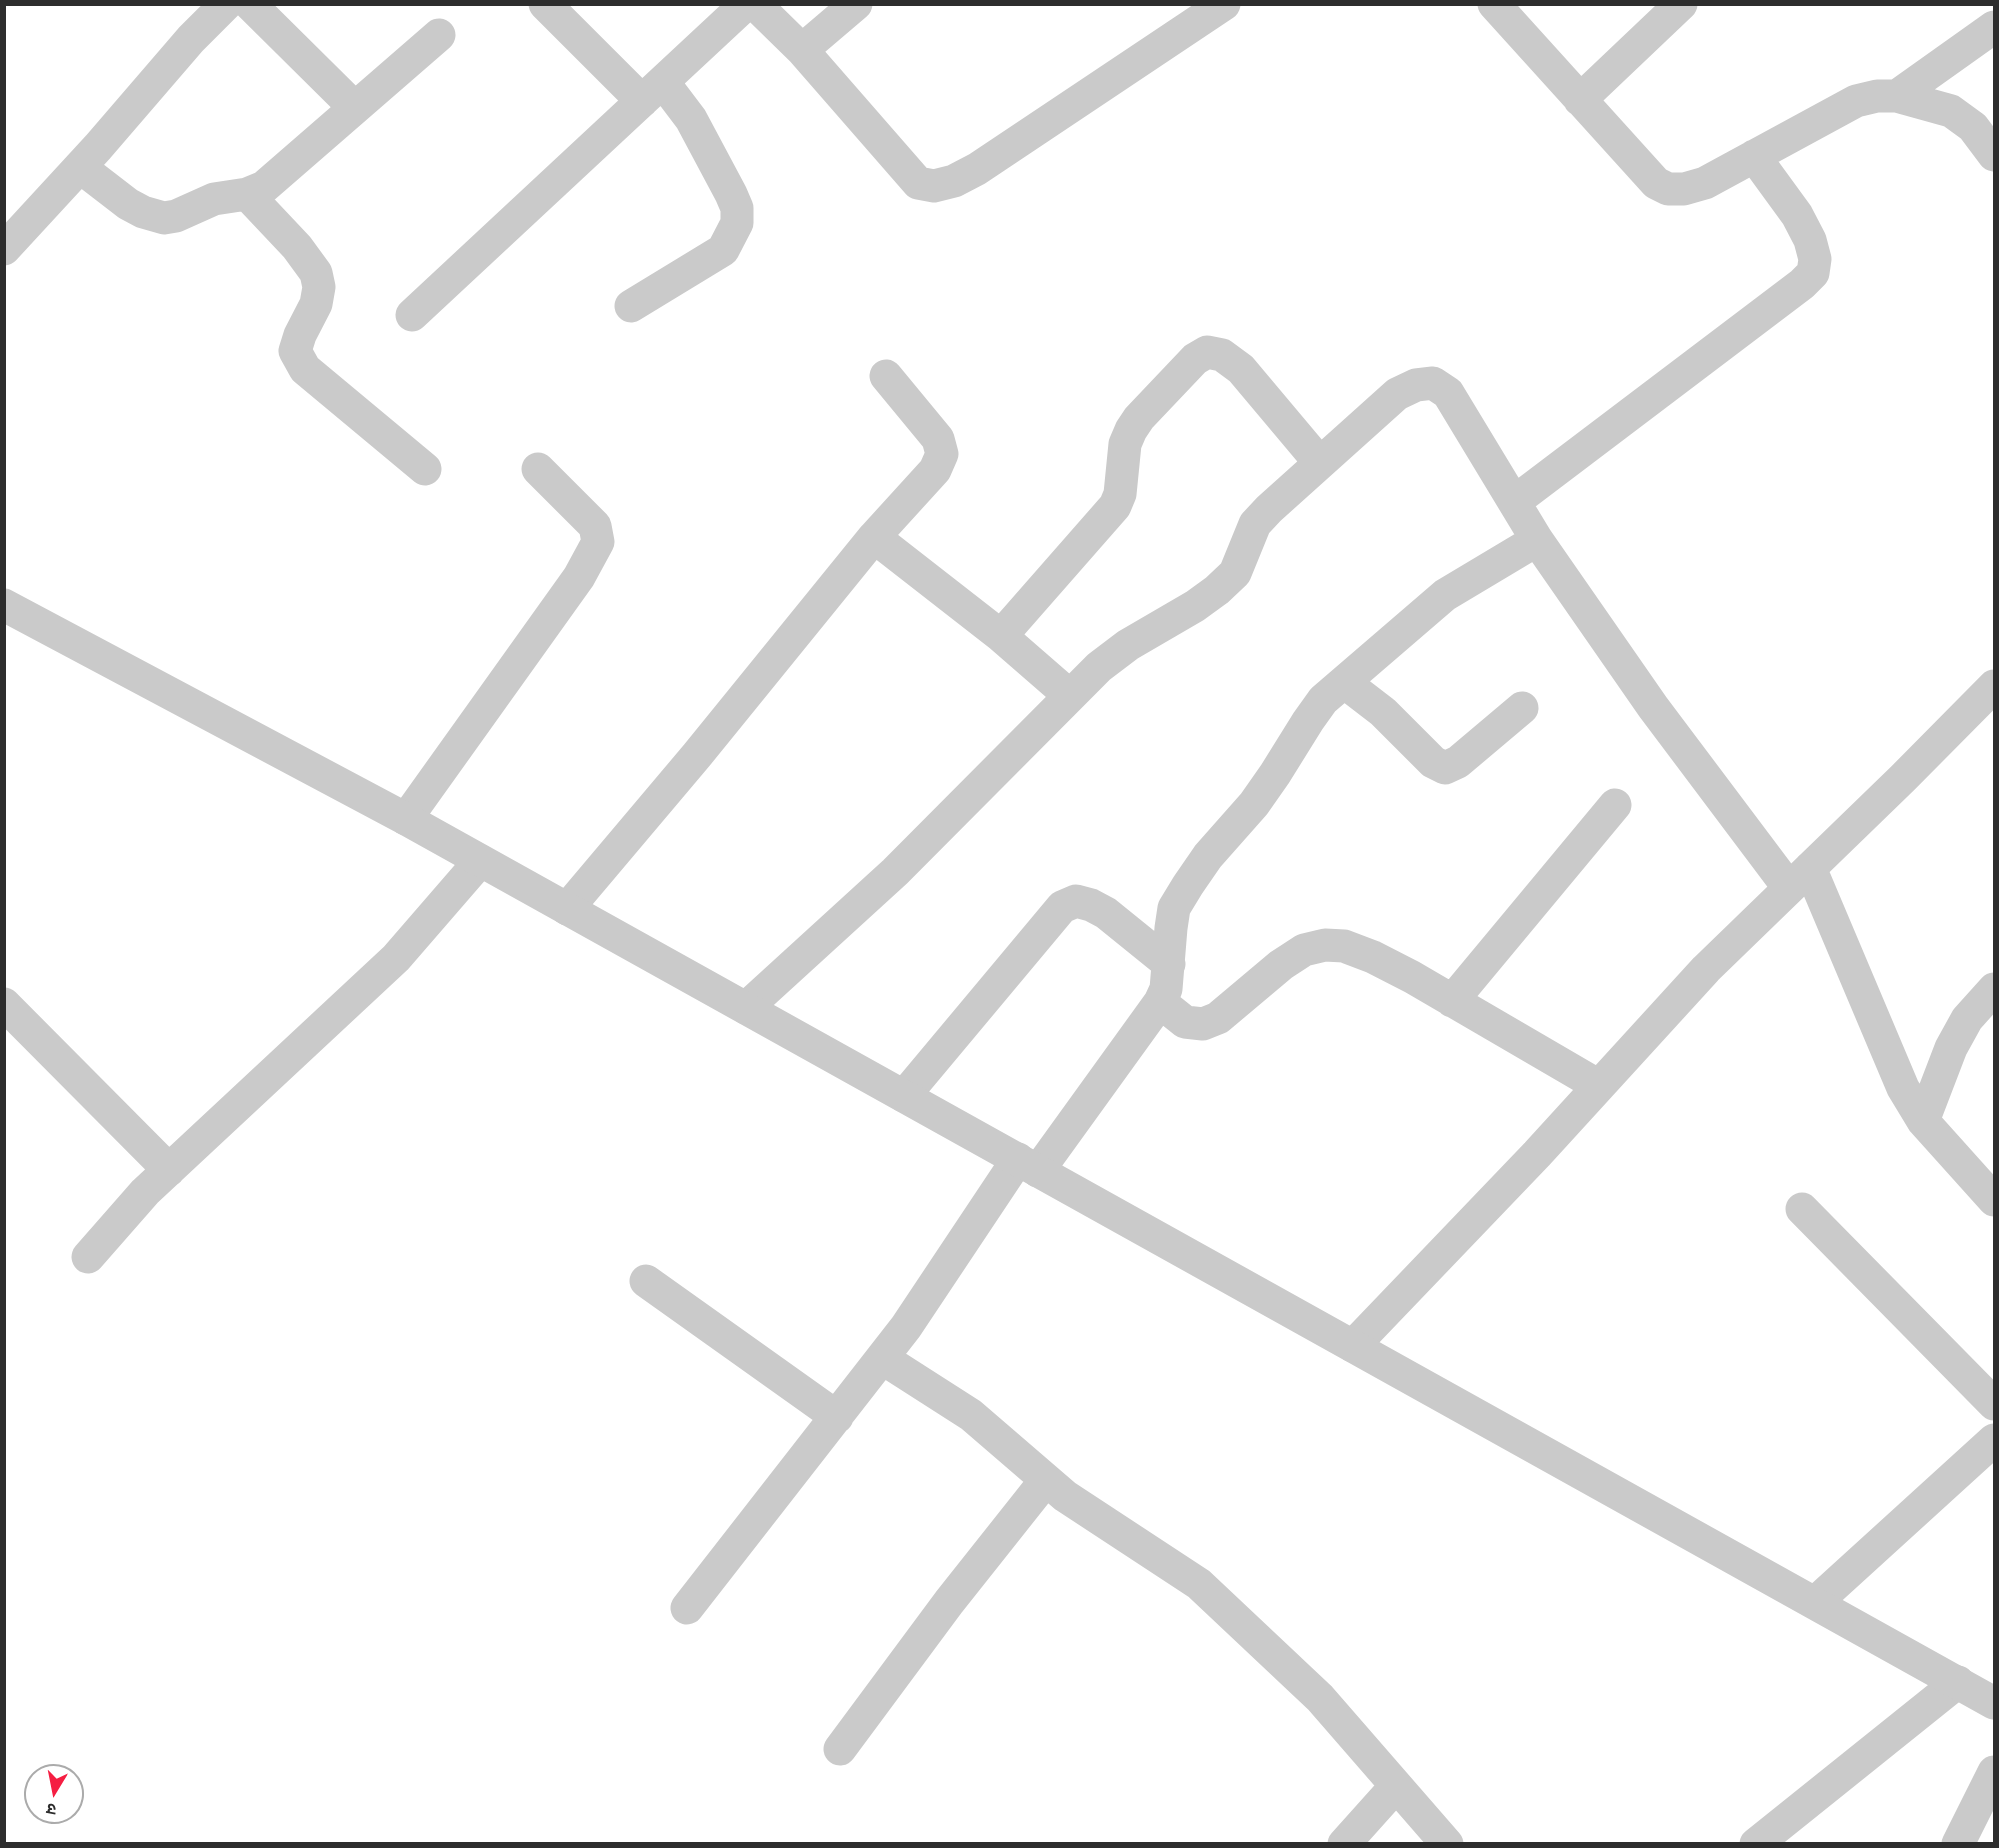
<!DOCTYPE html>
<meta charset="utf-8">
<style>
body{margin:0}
#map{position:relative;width:1999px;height:1848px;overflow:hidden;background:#fff;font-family:Ubuntu,"Noto Sans Devanagari",sans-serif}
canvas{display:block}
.frame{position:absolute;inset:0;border:6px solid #2d2d2d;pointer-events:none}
.north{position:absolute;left:24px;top:1764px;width:60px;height:60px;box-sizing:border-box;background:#fff;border:2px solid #ababab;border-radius:50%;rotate:190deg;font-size:16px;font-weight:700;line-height:24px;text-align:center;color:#2d2d2d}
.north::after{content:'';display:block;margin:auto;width:21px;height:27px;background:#f51e42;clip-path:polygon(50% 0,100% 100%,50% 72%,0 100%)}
</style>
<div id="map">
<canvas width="1999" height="1848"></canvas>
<div class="frame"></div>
<div class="north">उ</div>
</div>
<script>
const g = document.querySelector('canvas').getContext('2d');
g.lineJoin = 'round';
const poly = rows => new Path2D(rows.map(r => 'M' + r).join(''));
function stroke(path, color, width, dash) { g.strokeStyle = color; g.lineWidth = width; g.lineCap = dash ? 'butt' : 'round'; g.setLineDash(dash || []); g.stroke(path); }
stroke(poly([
 [250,4,355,108],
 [545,4,642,101],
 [755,4,802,50,918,183,934,186,954,181,977,169,1224,4],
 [1494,4,1656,183,1668,189,1684,189,1705,183,1856,101,1877,96,1897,96,1951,111,1973,127,1994,155],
 [802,50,856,4],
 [1897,96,1994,27],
 [1580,100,1681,4],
 [80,167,128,204,143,212,164,218,176,216,214,199,247,194,264,187,439,35],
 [247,194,297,247,316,273,319,287,316,304,300,335,295,351,305,369,425,469],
 [4,249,98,147,191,39,226,4],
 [631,306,723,250,737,223,737,208,731,194,691,119,663,82],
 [412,315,746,4],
 [1514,502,1802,284,1813,273,1815,259,1810,240,1797,215,1754,156],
 [874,537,1001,636,1070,696],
 [1001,636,1115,506,1120,494,1125,444,1131,430,1139,418,1195,359,1207,352,1222,355,1241,369,1320,463],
 [1344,682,1383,712,1433,762,1445,768,1458,762,1522,708],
 [406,819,579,577,598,542,595,526,538,469],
 [1810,868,1903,1088,1923,1121,1994,1200],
 [567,909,697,755,874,537,935,470,942,454,938,439,886,376],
 [1452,1001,1615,805],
 [1160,1002,1185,1022,1203,1024,1218,1018,1281,965,1304,950,1325,945,1344,946,1373,957,1412,977,1599,1086],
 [4,1004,169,1170],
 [746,1008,895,872,1099,667,1128,645,1195,606,1217,590,1235,573,1255,524,1269,509,1397,394,1416,385,1433,383,1448,393,1537,540,1653,707,1789,888],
 [904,1096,1062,907,1076,901,1091,905,1106,913,1169,964],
 [1923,1121,1951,1048,1967,1019,1994,989],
 [1038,1171,1160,1002,1166,989,1171,928,1174,908,1188,885,1208,856,1254,804,1275,774,1308,721,1323,700,1445,595,1537,540],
 [1802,1209,1994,1404],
 [88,1257,145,1192,396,958,480,861],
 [646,1281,837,1417],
 [1353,1346,1537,1154,1706,969,1903,778,1994,686],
 [882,1358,971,1415,1065,1496,1199,1584,1320,1698,1447,1844],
 [1816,1602,1994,1440],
 [687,1608,906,1327,1018,1159],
 [840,1749,949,1602,1045,1481],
 [1344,1844,1396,1786],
 [1756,1844,1958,1682],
 [1958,1844,1994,1772]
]), '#cacaca', 33);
stroke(poly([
 [4,605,406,819,1994,1703]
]), '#cacaca', 33);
</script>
